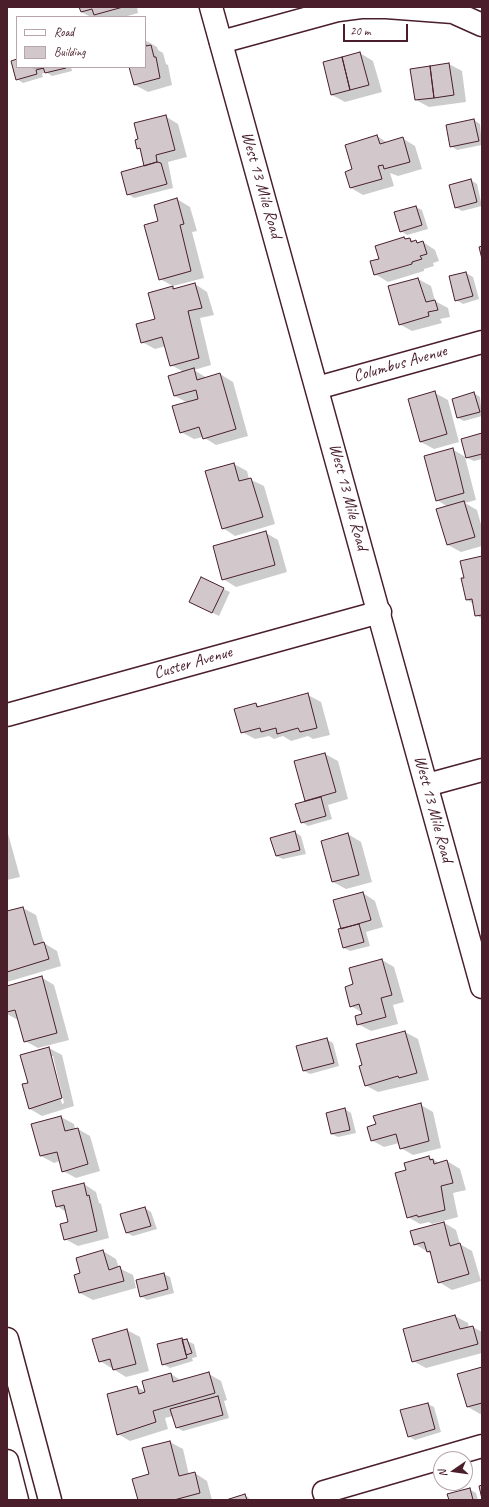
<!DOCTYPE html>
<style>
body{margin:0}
#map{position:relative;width:489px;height:1507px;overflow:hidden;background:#fff;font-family:Caveat,sans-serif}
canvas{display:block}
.frame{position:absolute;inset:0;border:8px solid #4a1f2b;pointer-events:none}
.legend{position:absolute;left:16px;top:16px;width:130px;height:52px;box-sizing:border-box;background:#fff;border:1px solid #b7a5aa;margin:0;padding:5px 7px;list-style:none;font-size:12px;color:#4a1f2b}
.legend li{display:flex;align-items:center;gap:8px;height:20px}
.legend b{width:20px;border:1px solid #b7a5aa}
.north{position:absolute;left:433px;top:1451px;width:40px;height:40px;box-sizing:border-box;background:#fff;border:1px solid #b7a5aa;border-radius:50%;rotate:257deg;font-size:11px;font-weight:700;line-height:16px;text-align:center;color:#4a1f2b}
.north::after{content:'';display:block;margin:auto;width:14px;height:18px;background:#4a1f2b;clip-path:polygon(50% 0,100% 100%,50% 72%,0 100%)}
.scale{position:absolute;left:343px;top:24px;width:65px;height:18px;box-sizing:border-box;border:2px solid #4a1f2b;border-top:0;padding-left:5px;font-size:12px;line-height:14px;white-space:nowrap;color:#4a1f2b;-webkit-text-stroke:3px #fff;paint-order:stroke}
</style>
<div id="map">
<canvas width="489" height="1507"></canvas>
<div class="frame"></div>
<ul class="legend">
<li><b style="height:5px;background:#fff"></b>Road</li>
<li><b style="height:11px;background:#d2c7cb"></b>Building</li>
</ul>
<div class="north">N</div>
<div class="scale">20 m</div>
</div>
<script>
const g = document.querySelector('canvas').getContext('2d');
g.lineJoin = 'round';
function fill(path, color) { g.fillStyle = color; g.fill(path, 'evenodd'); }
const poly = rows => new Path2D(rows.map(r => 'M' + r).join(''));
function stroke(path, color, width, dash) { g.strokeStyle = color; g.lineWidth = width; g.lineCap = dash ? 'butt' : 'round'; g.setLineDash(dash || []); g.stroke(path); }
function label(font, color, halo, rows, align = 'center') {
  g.font = font + ' Caveat,sans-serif'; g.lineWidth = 3; g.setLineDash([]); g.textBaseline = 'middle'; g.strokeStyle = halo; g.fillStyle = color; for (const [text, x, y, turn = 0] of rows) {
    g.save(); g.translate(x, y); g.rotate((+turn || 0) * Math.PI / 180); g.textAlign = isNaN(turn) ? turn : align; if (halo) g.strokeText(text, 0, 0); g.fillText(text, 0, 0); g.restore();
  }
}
fill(poly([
 [80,7,137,7,138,13,124,17,91,17,81,12],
 [145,40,157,47,158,50,163,53,166,64,168,65,172,85,148,92,135,85,130,67,145,67],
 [360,53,373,61,382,92,345,102,332,95],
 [17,60,17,67,71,67,72,71,52,76,46,72,42,74,43,77,23,83,17,79,12,61],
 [449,64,462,71,466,102,429,107,416,100],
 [165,116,178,124,187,157,168,162,173,188,134,198,128,194,148,167,142,150,138,148],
 [474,120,480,124,482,145,457,150,451,146],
 [377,136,388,143,402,138,415,146,422,169,398,176,390,173,394,186,363,195,351,188],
 [471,180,477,184,482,206,462,211,455,207],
 [177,199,190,207,197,231,192,232,204,278,173,286,160,279,160,222],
 [416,207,422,210,428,229,407,235,401,231],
 [404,238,410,239,419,243,423,242,435,250,439,261,433,263,434,266,424,269,424,271,388,282,375,274,380,259],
 [466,273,473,277,479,299,463,304,456,300,450,277],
 [418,279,431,286,435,301,448,308,450,317,440,319,442,323,412,331,399,324,389,287],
 [195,284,207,292,214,315,200,318,211,365,194,370,207,378,220,374,233,382,248,436,216,445,203,437,194,439,181,432,188,403,175,396,184,372,171,365,166,346,155,349,142,342,156,320,172,287,177,289],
 [435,393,448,400,459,442,434,449,421,442],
 [474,393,480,397,482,416,464,421,458,418],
 [482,434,482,459,474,461,465,457,476,500,465,503,477,510,482,528,482,546,461,552,448,545,438,510,448,507,437,500,452,449,467,458],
 [234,464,247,471,249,479,264,486,275,524,235,536,223,528],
 [266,533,278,540,287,572,236,587,223,579],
 [482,557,482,619,476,615,474,604,467,600,465,579],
 [223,589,230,592,219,616,197,605],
 [308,695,321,702,330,735,313,739,308,736,291,741,283,736,274,739,269,736,255,739,242,732,256,704,261,707],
 [325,754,338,761,348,799,328,805,332,819,308,826,302,822,308,801,306,800],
 [7,830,20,877,7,880],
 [295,832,301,836,306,854,283,859,276,856],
 [348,834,361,842,372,882,346,889,333,882],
 [363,893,375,901,383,927,366,932,370,946,350,951,344,948,342,929],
 [23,908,36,915,44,943,57,951,61,966,7,982,7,913],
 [382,960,394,967,404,1002,393,1005,398,1024,371,1031,358,1024,363,1013,351,1006],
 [41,977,54,985,69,1040,38,1048,25,1041,18,1020,7,1014,7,987],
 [405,1032,418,1039,429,1080,378,1092,365,1085,363,1066],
 [326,1039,333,1043,339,1066,310,1074,304,1071,297,1047],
 [49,1048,62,1055,74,1106,42,1116,30,1109,29,1083],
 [51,1056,53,1056,64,1103,62,1104],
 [421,1105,433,1112,441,1148,413,1155,401,1148,399,1143,384,1147,371,1140,377,1125],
 [345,1109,351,1113,356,1133,338,1137,332,1134,327,1114],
 [61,1117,74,1124,75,1129,78,1129,90,1136,100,1171,76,1178,63,1171,60,1161,54,1163,41,1156],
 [429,1157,439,1163,447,1161,460,1169,466,1190,453,1193,458,1217,432,1224,429,1222,420,1224,408,1217,407,1171],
 [84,1184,96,1192,99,1203,101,1204,109,1238,78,1246,65,1239,69,1223,66,1212,57,1206],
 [145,1208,151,1212,157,1229,133,1236,127,1233],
 [443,1222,456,1230,460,1244,472,1251,481,1281,452,1290,439,1282,431,1254,415,1244],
 [103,1251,116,1259,119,1268,133,1275,136,1288,93,1300,80,1293,81,1274],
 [164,1274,170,1277,174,1293,147,1300,141,1296],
 [455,1316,468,1323,469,1328,473,1327,482,1332,482,1353,426,1368,413,1361],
 [127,1330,140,1337,149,1371,126,1377,100,1361],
 [182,1339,194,1344,197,1357,192,1358,193,1361,170,1368,163,1364],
 [482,1368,482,1414,480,1414,468,1407,458,1374],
 [171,1374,182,1381,209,1374,221,1381,227,1400,224,1401,229,1418,183,1431,176,1427,173,1416,165,1418,168,1429,130,1441,118,1434,137,1387,146,1392],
 [428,1404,434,1407,441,1432,415,1440,408,1436],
 [170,1442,183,1449,189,1475,195,1473,207,1481,212,1500,139,1500,150,1475],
 [469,1489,476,1493,478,1500,450,1500],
 [245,1495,251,1500,229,1500]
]), '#0003');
const building = poly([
 [79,7,123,7,94,15,92,9,81,12,79,7],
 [145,41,146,46,151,45,154,57,156,57,160,78,134,85,129,67,145,67,145,41],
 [360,52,369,85,350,90,342,57,360,52],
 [342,57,350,90,331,95,323,62,342,57],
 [17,59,17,67,44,68,36,70,37,74,16,80,11,61,17,59],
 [449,63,454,95,434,98,430,66,449,63],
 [430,66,434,98,415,100,410,69,430,66],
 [43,67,66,67,66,68,45,73,43,67],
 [166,115,175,150,156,155,157,162,144,166,140,148,137,149,135,140,138,139,134,123,166,115],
 [474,119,479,141,450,147,446,125,474,119],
 [377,135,380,144,403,137,410,162,384,169,383,165,378,166,382,179,350,188,345,172,352,169,345,145,377,135],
 [157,162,161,163,167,184,127,195,121,172,157,162],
 [471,179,477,202,455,208,449,185,471,179],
 [177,198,184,224,180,225,191,271,159,280,144,225,158,221,154,205,177,198],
 [416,206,422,225,400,232,394,212,416,206],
 [404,237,405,239,410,238,411,242,416,240,417,243,423,241,427,254,420,256,422,259,412,262,412,264,374,275,370,261,379,259,375,246,404,237],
 [482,246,482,259,479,247,482,246],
 [466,272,473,296,455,301,449,276,466,272],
 [418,278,426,302,435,300,438,310,428,312,429,316,399,325,388,286,418,278],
 [195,283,202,308,188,311,199,358,170,366,162,337,141,343,136,324,155,319,148,293,173,286,173,289,195,283],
 [194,368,197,380,220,373,236,429,203,439,199,427,180,433,172,406,198,399,196,390,174,396,168,376,194,368],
 [435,391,447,434,420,442,408,399,435,391],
 [474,392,480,412,457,418,452,399,474,392],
 [482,433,482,454,466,458,461,439,482,433],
 [453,448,464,493,436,501,424,456,453,448],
 [234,463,239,481,251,478,263,517,222,529,205,471,234,463],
 [464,501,475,537,447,545,436,509,464,501],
 [266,531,275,565,222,580,213,546,266,531],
 [482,556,482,615,475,616,472,599,466,600,461,578,464,578,460,561,482,556],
 [201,577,224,588,212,613,189,602,201,577],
 [308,693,317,728,300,732,298,728,277,734,276,728,261,732,260,728,241,733,234,709,256,703,257,707,308,693],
 [325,753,336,792,305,801,294,761,325,753],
 [321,797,326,816,301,823,295,804,321,797],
 [295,831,300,850,276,856,270,838,295,831],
 [348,833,359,875,332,882,321,841,348,833],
 [363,892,371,920,341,929,333,900,363,892],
 [23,907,34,945,44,942,49,959,7,972,7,911,23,907],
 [359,924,364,942,343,948,338,929,359,924],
 [382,959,392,995,381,998,386,1017,357,1025,355,1016,362,1014,359,1004,350,1007,345,987,353,984,349,968,382,959],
 [42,976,57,1033,24,1042,15,1010,7,1012,7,986,42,976],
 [405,1031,417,1073,399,1078,398,1076,365,1086,359,1066,362,1065,356,1044,405,1031],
 [327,1038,334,1063,303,1071,296,1046,327,1038],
 [49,1047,62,1098,29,1109,22,1084,28,1083,20,1055,49,1047],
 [421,1103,429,1141,400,1149,396,1134,371,1141,367,1127,376,1124,373,1116,421,1103],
 [345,1108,350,1130,331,1134,326,1113,345,1108],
 [61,1116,65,1131,78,1128,88,1164,62,1172,57,1152,40,1156,31,1124,61,1116],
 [429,1156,430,1160,433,1159,434,1164,447,1160,453,1183,441,1186,445,1210,418,1217,417,1215,407,1218,395,1173,406,1170,404,1163,429,1156],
 [84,1183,87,1196,89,1195,97,1231,64,1240,60,1224,68,1222,64,1205,56,1207,52,1191,84,1183],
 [145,1207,151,1226,126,1233,120,1214,145,1207],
 [444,1222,450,1246,460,1243,469,1274,438,1283,430,1251,427,1252,424,1242,414,1245,410,1231,444,1222],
 [103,1250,109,1270,120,1266,124,1281,79,1293,74,1275,80,1273,76,1258,103,1250],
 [164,1273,168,1289,140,1297,136,1280,164,1273],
 [455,1315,460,1329,473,1326,478,1344,412,1362,403,1329,455,1315],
 [127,1329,136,1364,113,1370,110,1359,99,1362,92,1339,127,1329],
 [182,1338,187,1358,162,1365,157,1344,182,1338],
 [187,1339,192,1353,186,1355,182,1340,187,1339],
 [482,1367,482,1403,467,1407,457,1374,482,1367],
 [209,1372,215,1393,153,1411,156,1422,117,1435,107,1394,137,1386,139,1394,145,1392,142,1381,171,1373,173,1382,209,1372],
 [218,1396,223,1415,176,1428,170,1409,218,1396],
 [428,1403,435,1429,408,1437,400,1410,428,1403],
 [170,1441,179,1476,195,1472,200,1493,174,1500,138,1500,132,1479,149,1474,142,1448,170,1441],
 [482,1485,482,1499,479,1486,482,1485],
 [470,1488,473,1500,449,1500,447,1494,470,1488],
 [245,1494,247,1500,226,1500,245,1494]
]);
fill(building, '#d2c7cb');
stroke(building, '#4a1f2b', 1);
const minor = poly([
 [221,42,338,10,361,7,386,7,453,12,482,25],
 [317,388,482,342],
 [7,715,380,612],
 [427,785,482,770],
 [7,1339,50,1500],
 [7,1461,17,1500],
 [327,1500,324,1492,482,1446]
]);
const major = poly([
 [211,7,482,987]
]);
stroke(minor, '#4a1f2b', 25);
stroke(major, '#4a1f2b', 25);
stroke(minor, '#fff', 22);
stroke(major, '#fff', 22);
label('17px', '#4a1f2b', '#fff', [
 ["West 13 Mile Road",261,185,74],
 ["Columbus Avenue",400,364,-16],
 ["West 13 Mile Road",348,497,75],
 ["Custer Avenue",193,663,-16],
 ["West 13 Mile Road",433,809,75]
]);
</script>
